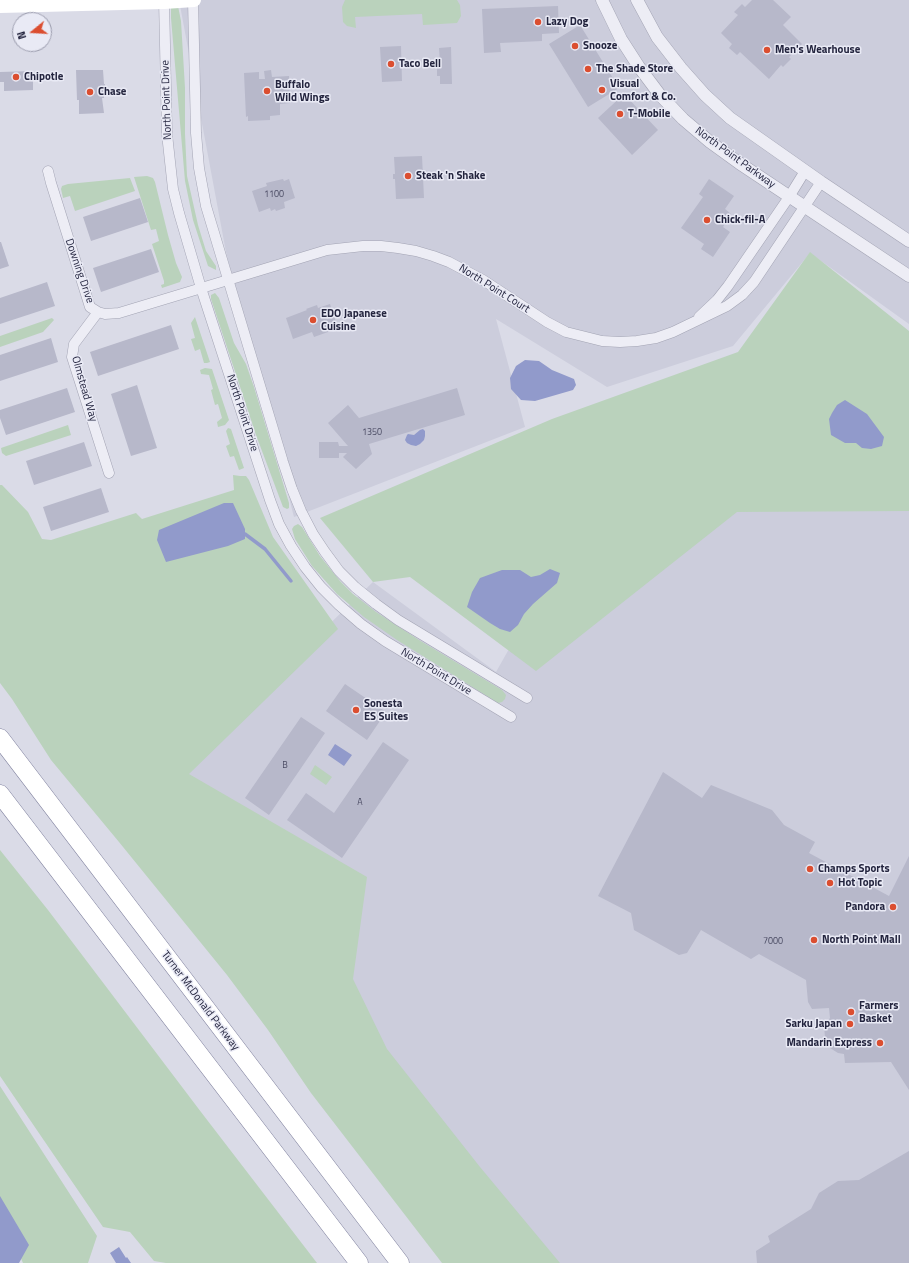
<!DOCTYPE html>
<style>
body{margin:0}
#map{position:relative;width:909px;height:1263px;overflow:hidden;background:#dadbe7;font-family:"Titillium Web",sans-serif}
canvas{display:block}
.north{position:absolute;left:12px;top:12px;width:40px;height:40px;box-sizing:border-box;background:#e9eaf5;border:1px solid #9a9bac;border-radius:50%;rotate:252deg;font-size:11px;font-weight:700;line-height:16px;text-align:center;color:#23243e}
.north::after{content:'';display:block;margin:auto;width:14px;height:18px;background:#db4e30;clip-path:polygon(50% 0,100% 100%,50% 72%,0 100%)}
</style>
<div id="map">
<canvas width="909" height="1263"></canvas>
<div class="north">N</div>
</div>
<script>
const g = document.querySelector('canvas').getContext('2d');
g.lineJoin = 'round';
function fill(path, color) { g.fillStyle = color; g.fill(path, 'evenodd'); }
const poly = rows => new Path2D(rows.map(r => 'M' + r).join(''));
function stroke(path, color, width, dash) { g.strokeStyle = color; g.lineWidth = width; g.lineCap = dash ? 'butt' : 'round'; g.setLineDash(dash || []); g.stroke(path); }
function label(font, color, halo, rows, align = 'center') {
  g.font = font + ' "Titillium Web",sans-serif'; g.lineWidth = 3; g.setLineDash([]); g.textBaseline = 'middle'; g.strokeStyle = halo; g.fillStyle = color; for (const [text, x, y, turn = 0] of rows) {
    g.save(); g.translate(x, y); g.rotate((+turn || 0) * Math.PI / 180); g.textAlign = isNaN(turn) ? turn : align; if (halo) g.strokeText(text, 0, 0); g.fillText(text, 0, 0); g.restore();
  }
}
fill(poly([
 [179,0,909,0,909,324,810,253,733,346,607,387,496,319,525,427,294,517,226,252],
 [909,481,909,1263,488,1263,172,776,373,582,496,672,509,649,654,525]
]), '#cccddc');
fill(poly([
 [345,0,457,0,460,5,461,16,457,23,423,25,422,14,355,17,356,28,347,26,343,22,342,7],
 [178,6,181,21,185,88,185,134,187,176,198,225,206,251,216,266,216,270,208,266,193,220,185,181,171,18,171,8],
 [147,176,153,178,155,182,168,235,176,263,182,277,180,282,162,288,161,285,164,284,164,281,152,244,159,241,156,229,151,230,134,177],
 [130,178,135,191,75,211,70,196,63,198,61,189,62,186,68,184],
 [810,252,909,331,909,511,737,512,536,671,410,577,373,582,320,518,552,419,738,352],
 [215,293,219,298,234,343,246,364,254,387,289,503,289,508,287,509,283,507,256,435,211,299,211,295],
 [195,317,210,362,207,363,204,363,200,349,195,351,191,339,195,338,191,323],
 [52,318,54,320,43,332,0,347,0,336],
 [205,368,212,369,229,420,225,425,218,427,217,422,222,418,218,404,215,405,211,390,213,389,209,375,201,374,200,370],
 [68,425,71,435,6,456,2,453,1,448],
 [228,428,231,429,244,468,239,470,234,456,230,457,226,446,230,444,226,431],
 [233,475,240,476,246,476,249,480,273,537,338,629,189,774,367,877,353,979,387,1049,480,1167,560,1263,442,1263,311,1093,268,1030,227,975,119,842,51,760,12,699,0,683,0,485,2,485,28,512,42,539,51,540,136,513,142,519,234,490],
 [298,524,302,527,320,556,340,581,353,594,376,612,419,640,502,690,506,695,505,699,502,702,498,703,397,640,364,617,337,594,312,566,295,539,292,529,294,526],
 [315,765,332,777,326,785,310,774],
 [0,850,48,910,201,1112,317,1263,166,1263,154,1261,130,1232,103,1227,0,1076],
 [0,1086,97,1236,88,1263,23,1263,18,1252,0,1227]
]), '#bad2bc');
fill(poly([
 [525,360,539,361,552,370,574,379,576,385,573,390,535,401,521,400,511,389,510,378,516,366],
 [845,400,867,414,884,437,882,446,871,449,862,448,856,443,845,443,831,435,829,419,832,413,837,405],
 [423,429,425,431,425,436,424,440,420,444,416,446,411,445,407,443,405,440,407,435,408,434,414,435,420,430],
 [224,503,233,503,245,529,245,539,228,546,166,562,157,540,159,530],
 [550,569,560,573,557,583,533,604,524,614,518,625,510,632,500,629,490,623,467,607,472,592,480,578,502,570,520,570,531,577,540,575],
 [335,744,352,755,344,766,328,755],
 [0,1196,29,1245,19,1263,0,1263],
 [119,1247,126,1258,127,1257,131,1263,116,1263,110,1253]
]), '#919acb');
stroke(poly([
 [245,534,265,549,291,581]
]), '#919acb', 3.5);
fill(poly([
 [752,0,773,0,791,17,783,25,802,44,789,57,791,59,783,67,781,65,769,79,740,52,737,55,729,48,732,44,721,33,738,15,734,12,742,4,745,7],
 [558,6,559,33,542,34,542,41,500,43,501,52,484,53,482,9],
 [580,25,619,88,588,107,549,44],
 [401,46,402,81,382,82,380,47],
 [451,47,452,84,440,84,440,76,437,76,437,64,440,63,439,48],
 [76,70,103,70,104,84,105,84,105,94,104,94,104,98,102,98,104,113,79,114,79,100,77,100],
 [271,70,272,77,289,76,290,103,280,104,280,115,270,116,270,120,248,121,248,116,246,117,244,73,259,72,259,79,265,79,264,71],
 [33,71,33,90,4,91,4,82,0,82,0,72],
 [624,94,658,130,632,155,598,118],
 [422,156,424,198,396,199,395,179,393,179,393,174,395,174,394,157],
 [283,179,284,181,289,179,295,198,284,202,285,208,276,211,275,209,271,211,270,208,259,212,252,191,267,186,266,183],
 [709,179,734,196,725,209,731,214,723,227,730,232,713,257,701,249,704,244,681,228,703,197,699,194],
 [140,198,148,222,91,241,83,217],
 [0,242,1,242,9,266,0,269],
 [151,249,159,272,101,292,93,268],
 [47,282,55,306,0,324,0,298],
 [330,304,337,325,326,329,328,332,314,337,312,332,293,339,286,318,307,310,306,309,317,305,318,308],
 [171,325,179,349,98,376,90,352],
 [51,338,58,362,0,381,0,355],
 [137,385,157,448,131,456,111,394],
 [67,388,75,412,6,435,0,418,0,410],
 [457,388,465,415,369,444,372,454,356,469,343,457,347,453,339,453,339,458,319,458,319,442,338,442,339,446,348,446,328,423,348,405,359,418],
 [84,442,92,466,34,485,26,461],
 [101,488,109,512,51,531,43,507],
 [345,684,386,712,367,740,326,711],
 [301,717,325,733,269,815,245,798],
 [383,742,409,760,342,858,287,820,306,793,334,813],
 [663,772,702,798,711,785,772,810,784,825,815,842,809,853,889,896,909,856,909,1090,891,1062,845,1063,844,1054,838,1053,830,1048,825,1037,824,1026,830,1018,829,1008,812,1009,808,1002,806,980,759,954,751,959,701,930,687,953,679,955,634,930,631,913,598,896],
 [909,1151,909,1263,757,1263,756,1251,770,1242,768,1236,811,1209,819,1193,838,1181,859,1180]
]), '#b7b8ca');
const minor = poly([
 [164,0,167,134,173,189,179,213,201,288,270,500,279,524,291,546,305,567,321,587,339,605,361,624,385,641,511,717],
 [193,0,196,133,199,168,206,206,283,462,292,489,301,511,313,534,325,552,339,571,355,587,376,604,398,620,527,698],
 [48,171,51,183,90,307,98,312,105,314,119,313,327,250,363,246,381,246,398,248,416,251,433,256,449,262,483,280,547,322,566,332,602,341,620,342,637,341,656,338,673,332,727,306,742,295,754,282,821,182],
 [98,312,74,344,72,357,109,473],
 [699,317,717,300,728,286,789,197,805,171]
]);
const tertiary = poly([
 [602,0,621,39,639,67,660,95,683,119,710,142,739,163,909,276],
 [637,0,657,37,681,68,705,95,730,118,821,182,909,241]
]);
const motorway = poly([
 [0,738,400,1263],
 [0,794,359,1263]
]);
stroke(minor, '#a3a4b4', 11);
stroke(tertiary, '#a3a4b4', 13);
stroke(motorway, '#80829f', 19);
stroke(minor, '#ededf5', 10);
stroke(tertiary, '#ededf5', 12);
stroke(poly([
 [0,6,164,2,194,0]
]), '#fff', 14);
stroke(motorway, '#fff', 18);
for (const [x, y, r, color] of [
 [538,22,4,"#db4e30"],
 [575,46,4,"#db4e30"],
 [767,50,4,"#db4e30"],
 [391,64,4,"#db4e30"],
 [588,69,4,"#db4e30"],
 [16,77,4,"#db4e30"],
 [602,90,4,"#db4e30"],
 [267,91,4,"#db4e30"],
 [90,92,4,"#db4e30"],
 [620,114,4,"#db4e30"],
 [408,176,4,"#db4e30"],
 [707,220,4,"#db4e30"],
 [313,320,4,"#db4e30"],
 [356,710,4,"#db4e30"],
 [810,869,4,"#db4e30"],
 [830,883,4,"#db4e30"],
 [893,907,4,"#db4e30"],
 [814,940,4,"#db4e30"],
 [851,1012,4,"#db4e30"],
 [850,1024,4,"#db4e30"],
 [880,1043,4,"#db4e30"]
]) { const dot = new Path2D(); dot.arc(x, y, r, 0, 2 * Math.PI); g.fillStyle = color; g.fill(dot); stroke(dot, '#e9eaf5', 1.5); }
label('9px', '#484961', null, [
 ["1100",274,195],
 ["1350",372,433],
 ["B",285,766],
 ["A",360,803],
 ["7000",773,942]
]);
label('bold 11px', '#23243e', '#e9eaf5', [
 ["Lazy Dog",546,22],
 ["Snooze",583,46],
 ["Men's Wearhouse",775,50],
 ["Taco Bell",399,64],
 ["The Shade Store",596,69],
 ["Chipotle",24,77],
 ["Visual",610,84],
 ["Comfort & Co.",610,97],
 ["Buffalo",275,85],
 ["Wild Wings",275,98],
 ["Chase",98,92],
 ["T-Mobile",628,114],
 ["Steak 'n Shake",416,176],
 ["Chick-fil-A",715,220],
 ["EDO Japanese",321,314],
 ["Cuisine",321,327],
 ["Sonesta",364,704],
 ["ES Suites",364,717],
 ["Champs Sports",818,869],
 ["Hot Topic",838,883],
 ["Pandora",885,907,"right"],
 ["North Point Mall",822,940],
 ["Farmers",859,1006],
 ["Basket",859,1019],
 ["Sarku Japan",842,1024,"right"],
 ["Mandarin Express",872,1043,"right"]
], 'left');
label('11px', '#23243e', '#e9eaf5', [
 ["North Point Drive",167,100,-92],
 ["North Point Parkway",735,158,36],
 ["Downing Drive",79,271,71],
 ["North Point Court",494,289,32],
 ["Olmstead Way",84,389,74],
 ["North Point Drive",242,413,72],
 ["North Point Drive",436,672,31],
 ["Turner McDonald Parkway",200,1001,53]
]);
</script>
